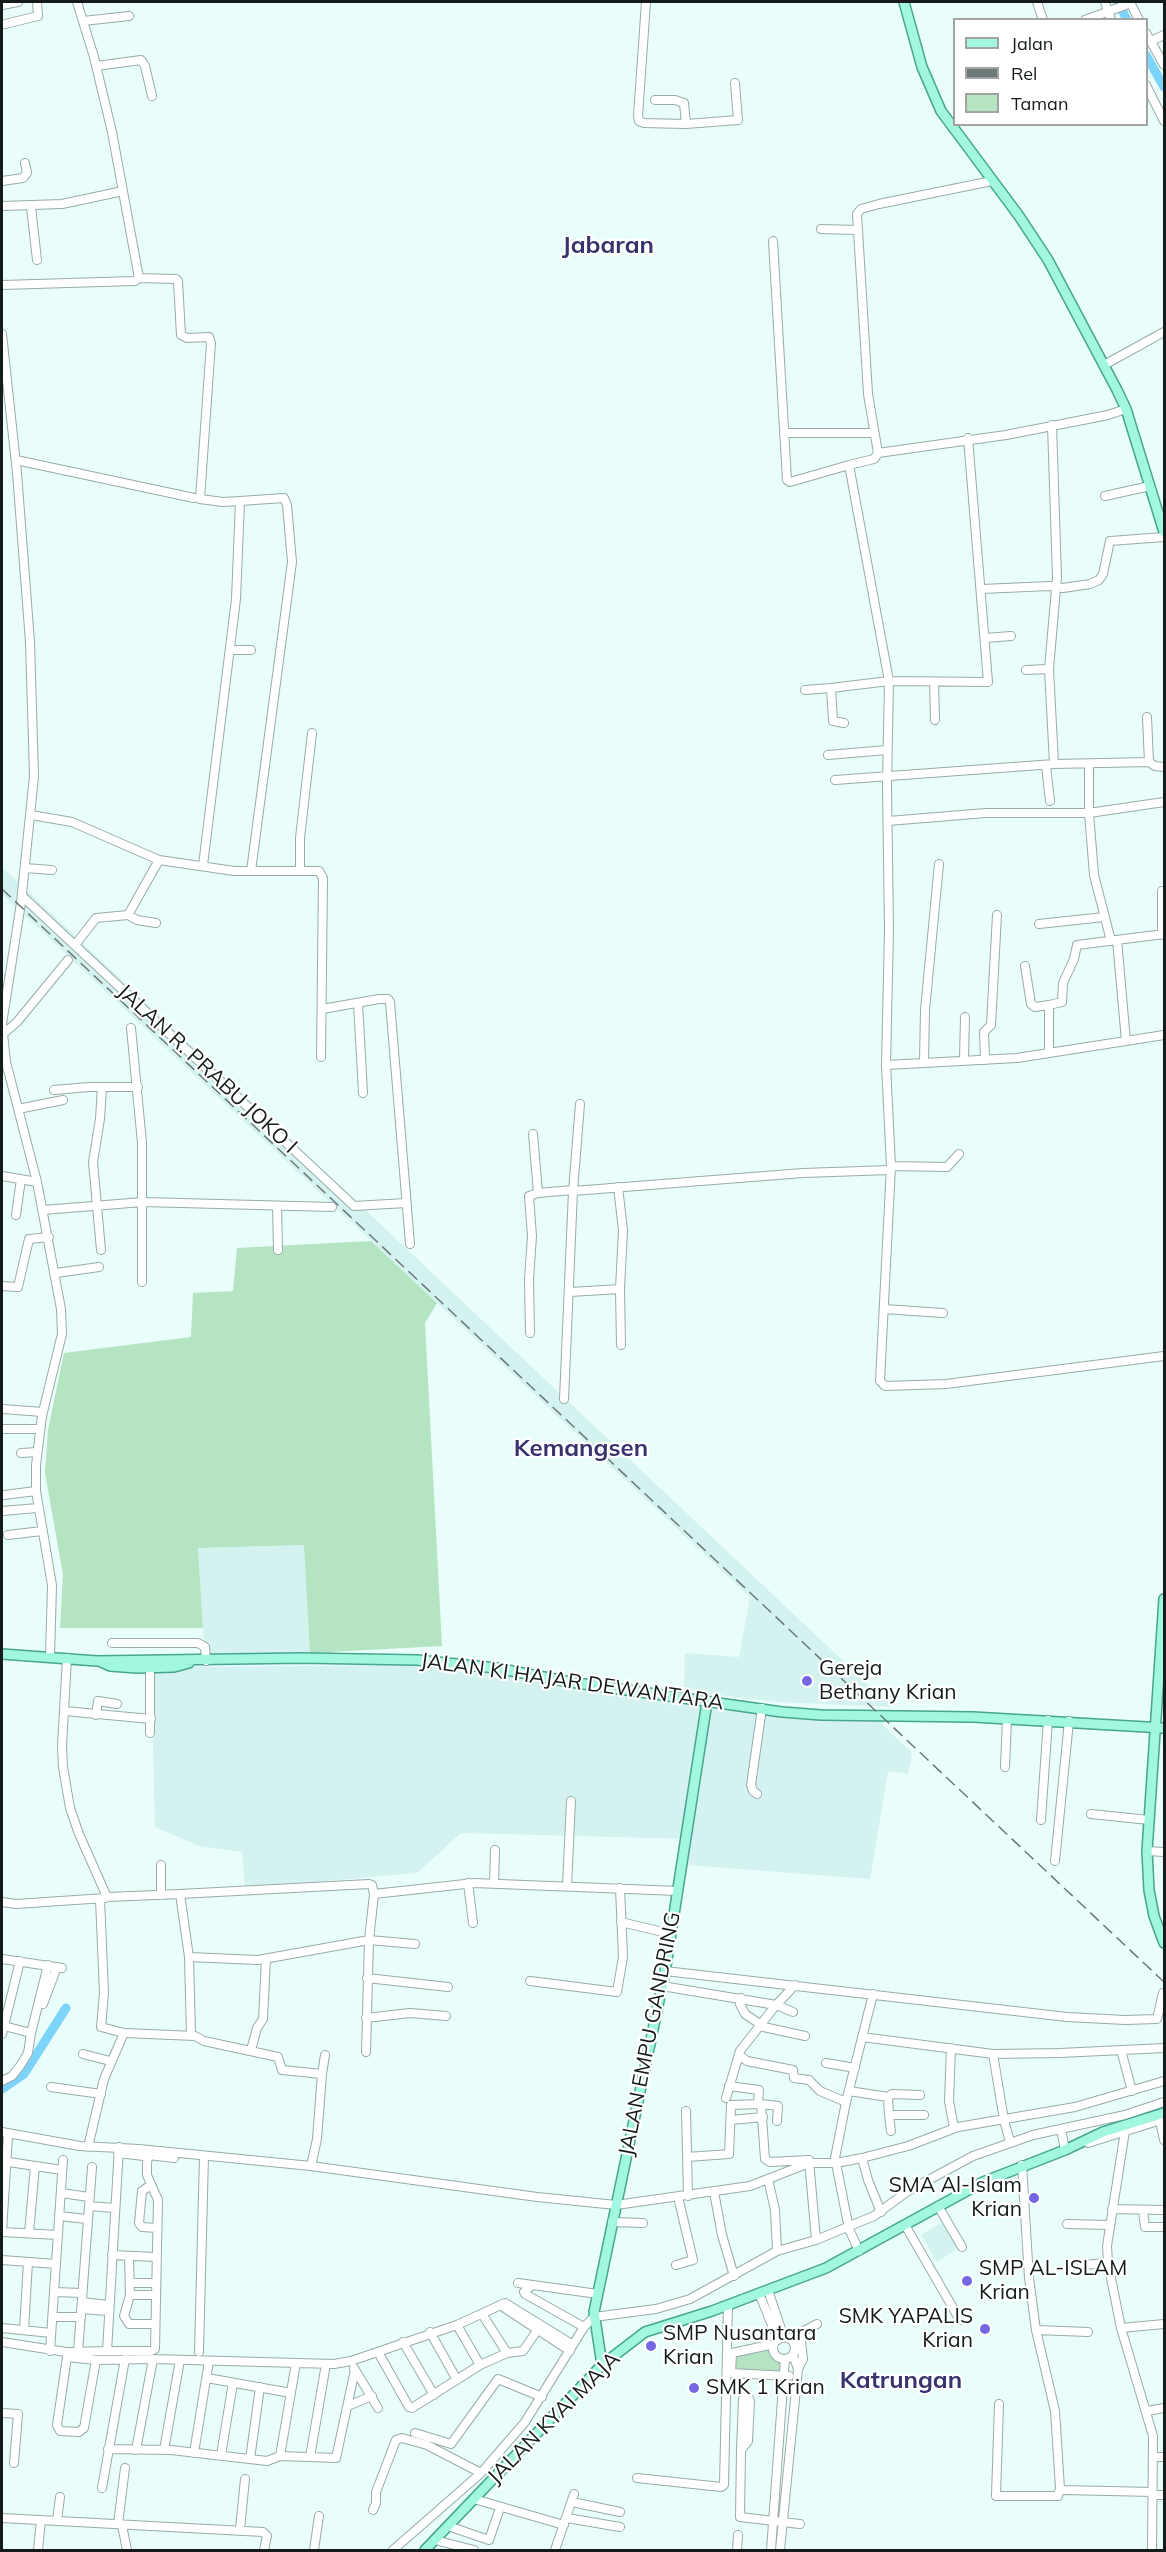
<!DOCTYPE html>
<style>
body{margin:0}
#map{position:relative;width:1166px;height:2552px;overflow:hidden;background:#e9fdfb;font-family:Mulish,sans-serif}
canvas{display:block}
.frame{position:absolute;inset:0;border:3px solid #141b1a;pointer-events:none}
.legend{position:absolute;left:953px;top:18px;width:195px;height:108px;box-sizing:border-box;background:#fff;border:2px solid #a1a4a3;margin:0;padding:8px 10px;list-style:none;font-size:18px;color:#141b1a}
.legend li{display:flex;align-items:center;gap:12px;height:30px}
.legend b{width:30px;border:2px solid #a1a4a3}
</style>
<div id="map">
<canvas width="1166" height="2552"></canvas>
<div class="frame"></div>
<ul class="legend">
<li><b style="height:8px;background:#a1f7df"></b>Jalan</li>
<li><b style="height:8px;background:#6d7978"></b>Rel</li>
<li><b style="height:16px;background:#b4e4c1"></b>Taman</li>
</ul>
</div>
<script>
const g = document.querySelector('canvas').getContext('2d');
g.lineJoin = 'round';
function fill(path, color) { g.fillStyle = color; g.fill(path, 'evenodd'); }
const poly = rows => new Path2D(rows.map(r => 'M' + r).join(''));
function stroke(path, color, width, dash) { g.strokeStyle = color; g.lineWidth = width; g.lineCap = dash ? 'butt' : 'round'; g.setLineDash(dash || []); g.stroke(path); }
function label(font, color, halo, rows, align = 'center') {
  g.font = font + ' Mulish,sans-serif'; g.lineWidth = 4.5; g.setLineDash([]); g.textBaseline = 'middle'; g.strokeStyle = halo; g.fillStyle = color; for (const [text, x, y, turn = 0] of rows) {
    g.save(); g.translate(x, y); g.rotate((+turn || 0) * Math.PI / 180); g.textAlign = isNaN(turn) ? turn : align; if (halo) g.strokeText(text, 0, 0); g.fillText(text, 0, 0); g.restore();
  }
}
fill(poly([
 [2,867,892,1707,777,1702,718,1695,684,1687,685,1653,739,1657,750,1597,2,894],
 [305,1545,310,1653,205,1655,198,1548],
 [418,1665,484,1670,718,1710,877,1719,912,1753,908,1774,888,1771,870,1879,688,1865,692,1839,461,1833,417,1873,245,1888,242,1852,199,1846,155,1827,151,1673,191,1667],
 [944,2221,960,2247,937,2262,921,2235]
]), '#d4f2f0');
fill(poly([
 [371,1241,437,1303,425,1323,442,1646,310,1653,304,1545,198,1548,203,1628,60,1628,63,1575,45,1473,48,1430,64,1353,191,1337,193,1293,233,1291,237,1248],
 [774,2344,774,2351,777,2357,785,2359,784,2377,731,2373,732,2354]
]), '#b4e4c1');
stroke(poly([
 [1118,2,1127,20],
 [1146,55,1164,87],
 [2,2089,24,2074,66,2008]
]), '#7cd4fb', 9);
const minor = poly([
 [77,2,94,57,112,132,139,278],
 [646,2,638,116,639,121,644,123,686,124,684,103,675,100,655,100],
 [1037,2,1043,20],
 [1105,2,1111,20],
 [1130,2,1139,20],
 [2,5,18,2],
 [1085,20,1131,3],
 [83,21,129,16],
 [5,24,38,16,37,2],
 [1146,33,1164,65],
 [1151,41,1164,35],
 [96,66,141,60,145,66,152,96],
 [1146,85,1164,121],
 [686,124,738,120,735,83],
 [2,181,23,178,27,173,25,163],
 [2,206,62,204,123,191],
 [31,207,37,260],
 [821,229,858,230],
 [773,241,787,480,790,482,849,465],
 [2,285,135,281,139,278,176,279,178,281,181,335,187,338,209,337,211,343,200,499,223,502,240,501],
 [2,334,17,473,30,642,34,776,21,903,2,1024,6,1062,37,1182,61,1309,62,1334,42,1416,36,1465,36,1491,52,1585,50,1657],
 [1104,365,1164,332],
 [1126,409,1108,415,1006,435,878,453,874,459,849,465,889,681,887,786,889,930,886,1065,891,1166,880,1381,885,1386,946,1384,1164,1356],
 [1052,425,1057,577,1049,669,1054,764],
 [784,433,874,433],
 [878,453,868,394,857,214,861,209,879,204,992,181],
 [16,460,194,498],
 [1105,496,1150,486],
 [982,589,1050,586,1063,588,1090,584,1099,580,1103,574,1110,541,1164,537],
 [985,638,1011,636],
 [230,650,251,650],
 [1026,670,1049,669],
 [934,682,935,720],
 [805,690,831,688],
 [1147,717,1149,762],
 [844,723,833,721,831,688,889,681,988,682,968,438],
 [828,755,887,750],
 [1089,764,1089,813,1094,875,1111,941],
 [1046,766,1050,801],
 [835,780,1054,764,1149,762,1155,766,1164,767],
 [31,815,72,822,159,860],
 [888,821,986,813,1089,813,1164,802],
 [203,865,236,599,240,501,284,498,287,505,292,562,251,871],
 [25,868,52,870],
 [300,870,300,838,312,733],
 [22,896,354,1206,406,1203],
 [128,915,137,920,156,923],
 [1039,924,1104,917],
 [1162,935,1162,891],
 [1117,940,1126,1041],
 [75,945,96,918,128,915,159,860,234,871,319,871,323,878,321,1057],
 [1025,966,1031,1004,1035,1007,1049,1005],
 [358,1003,363,1093],
 [322,1009,379,999,388,999,390,1002,410,1244],
 [131,1028,142,1143,142,1282],
 [3,1034,17,1022,68,960],
 [1049,1053,1049,1005,1062,1002,1063,983,1074,959,1077,945,1164,934],
 [964,1059,965,1017],
 [985,1060,984,1032,991,1025,997,915],
 [924,1062,925,1010,939,864],
 [886,1065,1017,1058,1164,1035],
 [54,1090,89,1087,138,1087],
 [18,1109,63,1100],
 [533,1134,538,1193],
 [891,1166,947,1167,959,1154],
 [2,1176,37,1182],
 [618,1187,623,1230,620,1289,621,1345],
 [573,1191,803,1173,891,1170],
 [277,1206,278,1250],
 [43,1210,143,1202,332,1207],
 [16,1215,21,1179],
 [101,1250,93,1162,100,1119,102,1087],
 [56,1273,99,1267],
 [2,1286,18,1287,29,1239,49,1237],
 [570,1292,620,1289],
 [884,1309,943,1313],
 [530,1333,529,1279,532,1236,529,1196,538,1193,573,1190],
 [564,1399,573,1191,580,1104],
 [2,1409,43,1412],
 [2,1429,40,1429],
 [21,1453,37,1452],
 [4,1495,36,1491],
 [2,1511,38,1508],
 [8,1535,42,1531],
 [112,1643,198,1643,205,1647,206,1661],
 [67,1658,62,1746,63,1767,70,1808,79,1834,107,1897,180,1894,189,1957,258,1960,369,1940,374,1894,474,1883,678,1891],
 [150,1668,150,1733],
 [65,1711,151,1719],
 [96,1715,98,1701,117,1704],
 [1005,1767,1007,1719],
 [757,1794,753,1791,751,1785,762,1708],
 [1091,1814,1149,1820],
 [1041,1820,1048,1720],
 [1147,1851,1164,1852],
 [1055,1861,1069,1721],
 [468,1883,473,1923],
 [494,1883,495,1850],
 [567,1886,571,1801],
 [180,1894,369,1884,372,1885,374,1894],
 [161,1895,161,1865],
 [100,1899,104,1993,101,2027,124,2033,195,2036,204,2041,278,2057,282,2070,322,2074,317,2139,311,2166],
 [2,1902,16,1904,105,1898],
 [621,1922,671,1934],
 [189,1957,191,2035],
 [2,1959,62,1968],
 [665,1971,1067,2017,1125,2020,1157,2019,1163,1993],
 [367,1978,448,1987],
 [530,1981,617,1992,623,1957,620,1888],
 [662,1986,776,2005,793,2012],
 [741,1998,740,2004,745,2014,760,2024],
 [43,2004,57,1967],
 [366,2018,410,2013,446,2016],
 [4,2026,31,2033,48,1965],
 [759,2026,805,2036],
 [2,2034,20,1961],
 [862,2037,993,2054,1060,2053,1164,2048],
 [951,2048,949,2101,954,2128],
 [251,2050,257,2028,263,2019,266,1959],
 [1121,2050,1132,2091],
 [366,2052,369,1940,415,1944],
 [83,2054,110,2061],
 [993,2054,1004,2120,1010,2142],
 [739,2055,747,2061,793,2070,794,2078,809,2080,820,2091,846,2102],
 [826,2063,855,2068],
 [322,2074,325,2055],
 [2,2081,12,2076,20,2066,28,2053,31,2033],
 [729,2086,759,2090,758,2104],
 [51,2087,101,2094],
 [849,2091,888,2097,892,2094,920,2095],
 [888,2097,889,2115,924,2115],
 [726,2098,740,2051,776,2005,795,1985],
 [761,2104,778,2106,777,2121],
 [686,2111,688,2196],
 [889,2115,891,2131],
 [731,2120,763,2117],
 [1160,2121,1164,2140],
 [1061,2129,1065,2150,1068,2149],
 [1125,2131,1107,2246,1108,2263,1121,2328,1153,2436,1152,2550],
 [2,2132,80,2146,139,2149,311,2166,537,2197,616,2205,750,2186,809,2163,836,2163,862,2158,908,2146,958,2127,1075,2107,1164,2081],
 [1088,2143,1164,2119],
 [88,2147,104,2079,124,2033],
 [118,2153,144,2156,150,2153],
 [687,2157,729,2154,731,2105,761,2104,765,2159,770,2162,809,2160,816,2240],
 [862,2158,868,2180,881,2212],
 [2,2161,62,2170],
 [768,2179,775,2210,777,2251],
 [151,2185,142,2191,139,2223,142,2227,157,2228],
 [714,2192,722,2235,734,2276],
 [61,2193,89,2197],
 [89,2206,115,2208],
 [938,2206,962,2247],
 [1112,2209,1164,2210],
 [1143,2211,1145,2227,1164,2227],
 [59,2216,87,2219],
 [612,2222,643,2223],
 [1067,2224,1110,2225],
 [905,2225,960,2320],
 [2,2232,8,2135],
 [2,2232,58,2235],
 [29,2233,35,2166],
 [859,2251,849,2229,835,2158,846,2102,873,1994],
 [112,2255,156,2257],
 [129,2256,130,2295,124,2316,129,2324,155,2324],
 [2,2260,56,2264],
 [676,2265,693,2260,678,2197],
 [1082,2265,1108,2263],
 [130,2283,156,2283],
 [518,2283,598,2294],
 [531,2286,524,2292,525,2294,584,2327],
 [768,2290,784,2338],
 [54,2292,82,2293],
 [759,2293,778,2340],
 [130,2295,156,2295],
 [82,2302,108,2305],
 [500,2305,570,2351],
 [81,2309,108,2311],
 [482,2314,507,2353],
 [53,2317,81,2317],
 [457,2325,480,2365],
 [2,2328,51,2333],
 [1121,2328,1164,2324],
 [24,2330,28,2262],
 [1036,2330,1088,2332],
 [430,2332,457,2380],
 '773 2348a11 11 0 1 1 22 0a11 11 0 1 1-22 0Z',
 [789,2339,817,2324],
 [2,2342,66,2352,107,2351,119,2147],
 [403,2342,434,2395],
 [774,2344,732,2353,731,2373,789,2376],
 [50,2351,63,2160],
 [107,2351,151,2351,155,2349,158,2200,147,2175,147,2164,148,2155,174,2158],
 [78,2352,92,2167],
 [199,2352,204,2156],
 [378,2352,409,2407,412,2408,480,2365,507,2353,523,2351,541,2325],
 [96,2360,84,2428,79,2432,60,2431,57,2425,67,2357,96,2360,153,2359,334,2364,351,2361,457,2325,505,2303,573,2345],
 [354,2368,378,2408],
 [798,2369,803,2359,800,2333],
 [207,2378,291,2393],
 [999,2404,996,2496,1058,2496,1060,2488,1055,2411,1036,2330,1029,2278,1022,2165],
 [348,2406,372,2396],
 [1147,2411,1164,2408],
 [2,2413,18,2414,14,2463],
 [415,2433,451,2444,498,2379,542,2397],
 [108,2449,171,2450,267,2461,280,2456,336,2458,355,2370],
 [136,2450,153,2359],
 [164,2450,180,2360],
 [741,2450,748,2441,750,2401,748,2396,744,2396,743,2399,741,2450,740,2517,800,2524],
 [194,2453,209,2361],
 [221,2455,233,2383],
 [280,2456,296,2363],
 [310,2457,326,2364],
 [1155,2457,1164,2457],
 [250,2459,260,2387],
 [637,2478,721,2487,724,2485,728,2305],
 [102,2488,125,2359],
 [1060,2488,1063,2490,1153,2492],
 [1152,2495,1164,2495],
 [474,2499,564,2525],
 [572,2502,620,2512],
 [373,2510,376,2503,376,2492,396,2440,402,2438,427,2445,481,2473],
 [2,2518,263,2532,267,2536,264,2550],
 [567,2518,620,2527],
 [57,2521,60,2497],
 [118,2524,125,2468],
 [122,2525,127,2550],
 [448,2526,489,2540,500,2508],
 [240,2529,245,2479],
 [435,2540,474,2550],
 [38,2550,41,2520],
 [314,2550,319,2516],
 [393,2550,481,2473,525,2422,584,2327,594,2317,656,2309,690,2299,777,2251,816,2240,874,2216,908,2191,973,2156,1033,2135,1125,2115,1164,2102],
 [555,2550,574,2494],
 [737,2550,738,2535],
 [771,2550,785,2359],
 [780,2550,798,2369,793,2355]
]);
const major = poly([
 [904,2,922,67,941,111,1019,216,1048,260,1117,390,1126,409,1164,532],
 [1164,1599,1147,1851,1149,1890,1154,1916,1164,1943],
 [2,1654,97,1661,302,1658,417,1660,496,1668,570,1682,782,1712,821,1715,973,1717,1164,1728],
 [99,1661,110,1666,137,1668,174,1667,189,1663],
 [602,2365,594,2312,665,1972,707,1702],
 [425,2550,602,2365,645,2332,712,2311,826,2268,983,2182,1065,2150,1103,2132,1164,2113]
]);
stroke(minor, '#98abaa', 10);
stroke(major, '#47a68c', 12);
stroke(minor, '#fff', 8);
stroke(major, '#a1f7df', 9);
stroke(poly([
 [2,889,1164,1982]
]), '#6d7978', 1.5, [12, 6]);
for (const [x, y, r, color] of [
 [807,1681,6,"#7566e1"],
 [1034,2198,6,"#7566e1"],
 [967,2281,6,"#7566e1"],
 [985,2329,6,"#7566e1"],
 [651,2346,6,"#7566e1"],
 [694,2388,6,"#7566e1"]
]) { const dot = new Path2D(); dot.arc(x, y, r, 0, 2 * Math.PI); g.fillStyle = color; g.fill(dot); stroke(dot, '#fff', 2); }
label('21px', '#141b1a', '#fff', [
 ["JALAN R. PRABU JOKO I",207,1069,43],
 ["JALAN KI HAJAR DEWANTARA",572,1682,8],
 ["JALAN EMPU GANDRING",650,2034,-79],
 ["JALAN KYAI MAJA",554,2418,-45]
]);
label('21px', '#141b1a', '#fff', [
 ["Gereja",819,1669],
 ["Bethany Krian",819,1693],
 ["SMA Al-Islam",1022,2186,"right"],
 ["Krian",1022,2210,"right"],
 ["SMP AL-ISLAM",979,2269],
 ["Krian",979,2293],
 ["SMK YAPALIS",973,2317,"right"],
 ["Krian",973,2341,"right"],
 ["SMP Nusantara",663,2334],
 ["Krian",663,2358],
 ["SMK 1 Krian",706,2388]
], 'left');
label('bold 24px', '#38326e', '#fff', [
 ["Jabaran",608,246],
 ["Kemangsen",581,1449],
 ["Katrungan",901,2381]
]);
</script>
